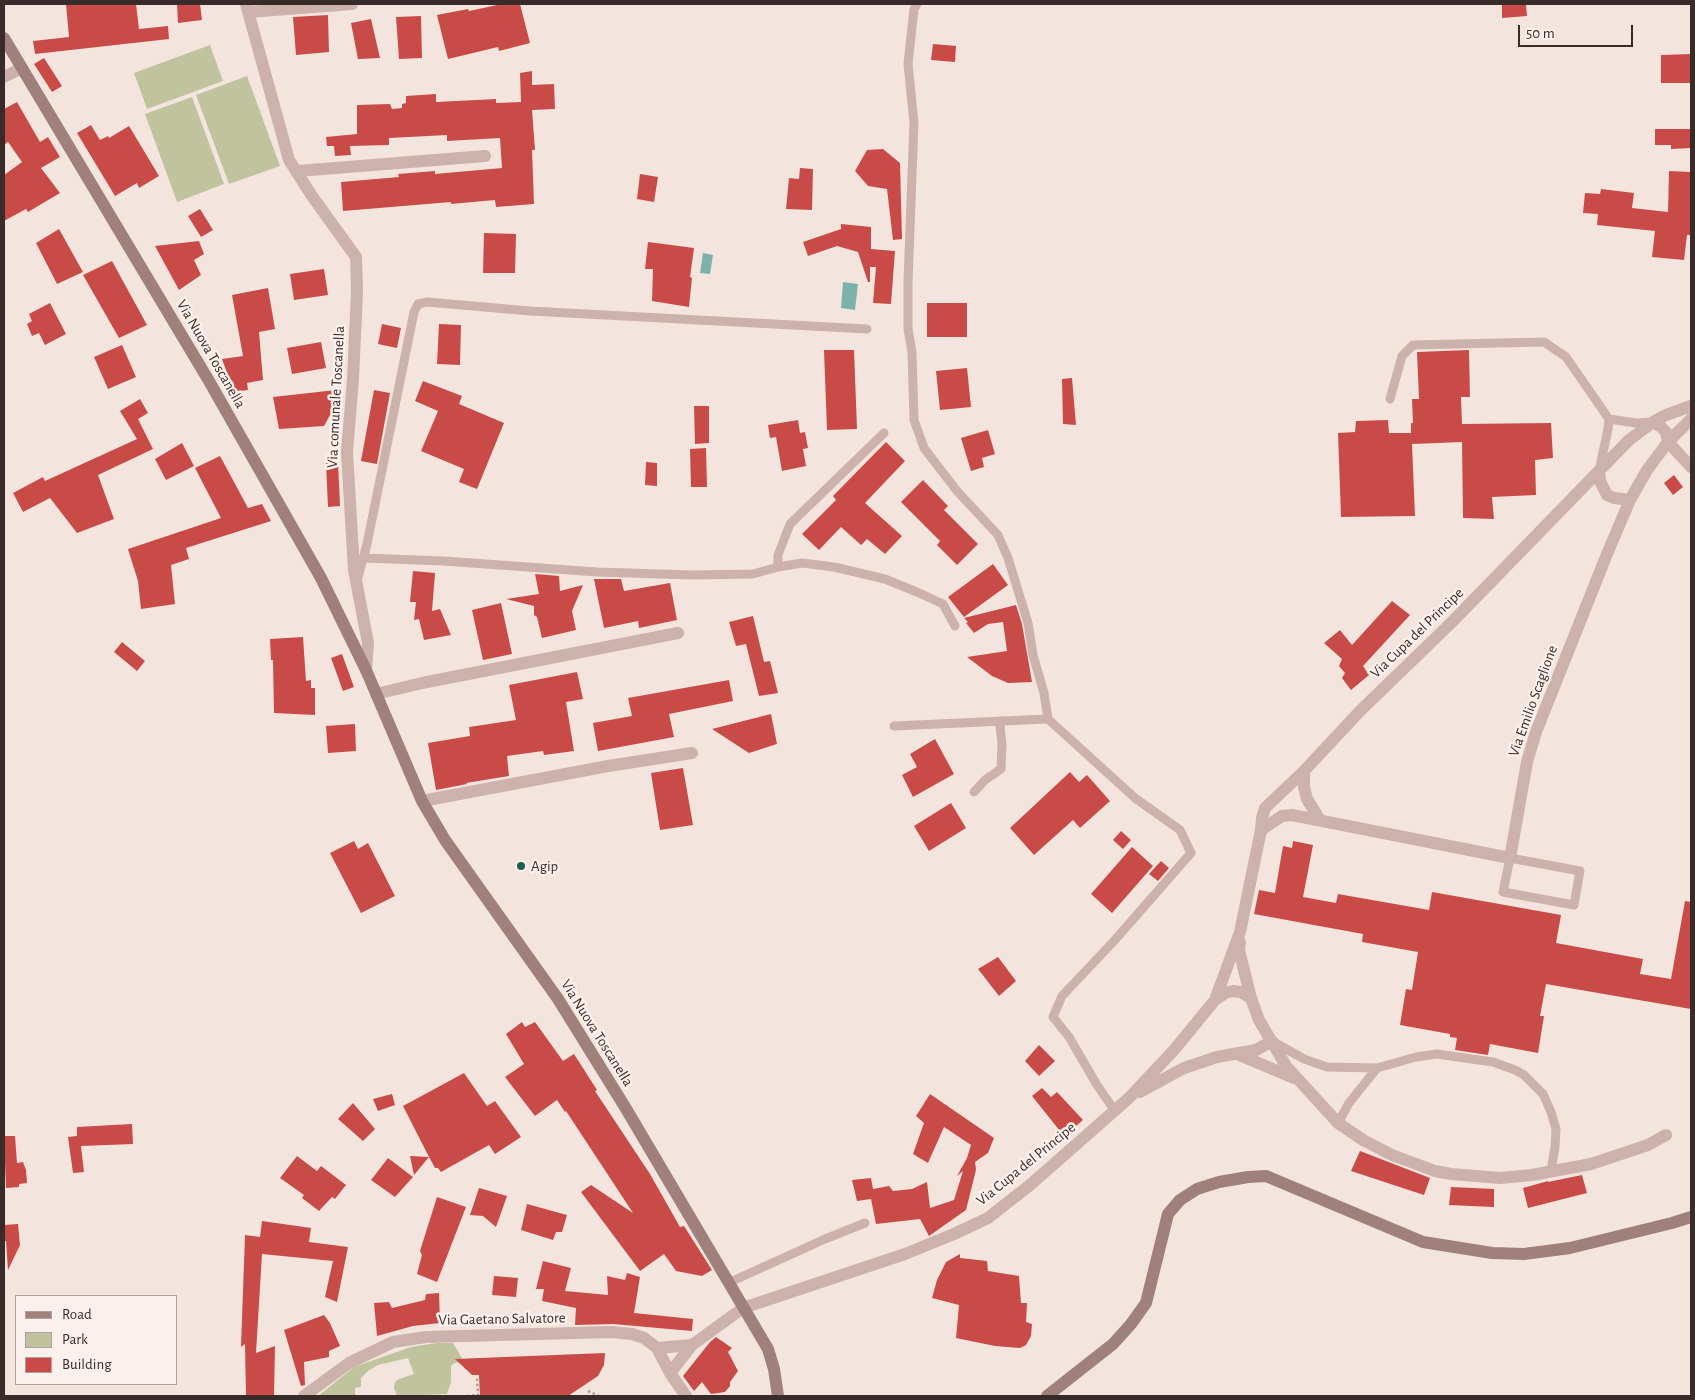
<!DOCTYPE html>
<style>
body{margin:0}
#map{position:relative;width:1695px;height:1400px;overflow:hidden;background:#f3e5de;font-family:"Alegreya Sans",sans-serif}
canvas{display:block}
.frame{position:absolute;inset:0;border:5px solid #392b29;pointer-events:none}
.legend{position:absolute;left:15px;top:1295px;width:162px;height:90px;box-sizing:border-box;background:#fbf0eb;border:1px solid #ada19d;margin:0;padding:6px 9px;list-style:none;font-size:15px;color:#392b29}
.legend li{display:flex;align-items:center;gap:10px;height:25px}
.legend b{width:25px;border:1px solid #ada19d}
.scale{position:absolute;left:1518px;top:25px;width:115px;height:22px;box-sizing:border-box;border:2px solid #392b29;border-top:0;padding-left:6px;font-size:15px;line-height:18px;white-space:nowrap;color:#392b29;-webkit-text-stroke:4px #fbf0eb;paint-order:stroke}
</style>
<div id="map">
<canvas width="1695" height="1400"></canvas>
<div class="frame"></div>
<ul class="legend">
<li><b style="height:6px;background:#a0807b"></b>Road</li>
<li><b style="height:14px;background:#bfc39e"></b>Park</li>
<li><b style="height:14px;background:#c94b47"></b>Building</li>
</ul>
<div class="scale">50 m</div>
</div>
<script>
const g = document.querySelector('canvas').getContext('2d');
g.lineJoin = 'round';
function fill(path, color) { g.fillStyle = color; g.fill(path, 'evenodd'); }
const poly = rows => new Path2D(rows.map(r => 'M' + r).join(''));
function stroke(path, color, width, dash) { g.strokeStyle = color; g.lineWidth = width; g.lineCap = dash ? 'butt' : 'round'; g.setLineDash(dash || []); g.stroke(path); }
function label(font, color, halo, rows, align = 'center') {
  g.font = font + ' "Alegreya Sans",sans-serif'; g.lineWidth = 5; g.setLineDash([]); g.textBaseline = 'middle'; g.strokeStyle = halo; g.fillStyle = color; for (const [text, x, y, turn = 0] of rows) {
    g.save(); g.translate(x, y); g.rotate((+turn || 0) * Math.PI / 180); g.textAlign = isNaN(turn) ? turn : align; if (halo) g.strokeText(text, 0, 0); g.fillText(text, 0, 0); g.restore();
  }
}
fill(poly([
 [210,45,223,81,147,109,134,73],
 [247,76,280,166,229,184,196,95],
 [192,97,224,184,177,202,145,114],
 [436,1343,453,1343,462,1358,461,1362,454,1363,451,1366,451,1382,447,1394,397,1396,394,1388,395,1382,399,1379,414,1374,408,1358,378,1365,368,1371,361,1378,361,1387,355,1388,355,1396,318,1396,354,1367,411,1347]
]), '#bfc39e');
fill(poly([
 [703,253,713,255,710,274,700,273],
 [843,282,858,284,855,310,841,308]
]), '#7cb2a9');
fill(poly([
 [66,4,136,4,139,29,168,26,169,39,35,54,33,41,69,37],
 [177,4,200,4,202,20,178,23],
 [502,4,520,4,530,43,499,51,498,47,448,59,437,15,468,9,469,11],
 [1502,4,1526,4,1527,16,1502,18],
 [328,15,329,52,296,55,293,17],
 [421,16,422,58,399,59,396,17],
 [371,19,380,58,358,59,351,23],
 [933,44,956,46,955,62,931,60],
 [1691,54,1691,83,1661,83,1661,55],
 [44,58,62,86,52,92,34,64],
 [532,71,532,85,554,84,555,109,532,110,535,150,532,150,534,204,496,207,495,200,451,204,451,202,343,211,341,182,399,177,398,174,435,171,435,174,502,168,500,138,447,141,447,135,389,138,389,145,350,146,351,155,335,156,334,146,327,146,326,137,357,134,357,105,390,104,392,109,402,108,402,104,406,103,406,96,436,94,436,102,496,99,496,103,521,102,520,73],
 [17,102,40,142,48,137,60,157,41,168,60,193,28,212,26,209,4,221,4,175,22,162,8,142,4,145,4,109],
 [91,125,100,140,108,136,109,138,129,126,159,176,139,188,137,183,115,196,77,133],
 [1655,129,1691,129,1691,148,1671,149,1671,145,1655,145],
 [883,149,900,163,902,239,893,240,887,189,868,186,855,171,867,150],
 [800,168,813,169,812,210,786,209,789,178,799,179],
 [1669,171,1691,172,1691,235,1687,235,1684,260,1652,257,1655,231,1597,225,1598,214,1583,213,1585,193,1600,194,1601,189,1634,193,1632,208,1668,212],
 [640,174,658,177,654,202,637,199],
 [200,209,213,230,201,237,188,216],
 [841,224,871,227,871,249,895,251,891,304,873,303,876,267,870,267,870,282,868,282,858,252,837,246,808,256,803,242,841,229],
 [59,229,83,272,57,284,36,243],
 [484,233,516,234,515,273,483,273],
 [199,241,204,254,194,260,201,275,179,290,155,246],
 [648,242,694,248,690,277,692,278,689,307,652,301,653,269,645,269],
 [112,261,147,325,119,338,83,275],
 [324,269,328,295,294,300,290,274],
 [268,288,275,329,259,332,263,380,247,383,248,390,234,392,222,359,243,356,232,295],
 [50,303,66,334,45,345,39,333,32,336,27,324,32,321,29,314],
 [927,303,967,303,967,337,927,337],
 [382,324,401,328,397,348,378,344],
 [439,324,461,325,460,365,437,364],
 [321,342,326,368,292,374,287,348],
 [122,345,136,377,108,389,94,357],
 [824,350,854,350,857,429,827,430],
 [1469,350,1470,397,1461,397,1462,424,1551,423,1553,458,1535,460,1536,495,1492,497,1494,519,1463,518,1462,442,1412,444,1415,516,1341,517,1338,433,1355,432,1356,421,1388,420,1389,433,1411,433,1411,423,1413,423,1412,399,1419,399,1417,352],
 [967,368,971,407,940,410,936,371],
 [1072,378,1076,425,1063,424,1062,379],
 [423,381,462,396,459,404,504,423,477,489,459,482,464,469,421,451,438,411,415,401],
 [336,390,335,406,324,426,279,429,273,397],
 [374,390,390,393,377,464,361,461],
 [140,399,148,413,138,419,153,449,98,475,114,519,77,533,50,498,23,512,13,493,43,477,45,481,137,439,120,411],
 [694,406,709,406,709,443,695,444],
 [798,420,800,433,805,432,808,448,803,449,806,466,782,471,776,437,770,438,768,425],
 [988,430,995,454,982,458,984,467,971,471,961,438],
 [886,442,905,461,865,503,902,536,885,554,867,539,861,545,841,527,819,550,802,534,836,500,833,496],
 [182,443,194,466,166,480,155,459],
 [706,448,707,487,691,487,690,449],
 [220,456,248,508,262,504,271,521,186,548,189,559,171,565,175,604,141,609,138,581,128,549,221,518,195,468],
 [338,462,340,506,328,507,326,463],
 [646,462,657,463,657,486,645,485],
 [1674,475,1683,487,1673,495,1664,483],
 [923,480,948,506,944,510,978,544,957,565,937,545,940,541,901,502],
 [993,564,1008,585,964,617,948,597],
 [413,571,435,573,432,611,440,609,451,635,424,640,419,619,414,620,416,602,410,602],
 [535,574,559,576,560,591,583,585,572,611,576,630,542,638,537,617,534,615,534,606,506,599,539,594],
 [594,579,621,579,624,591,670,583,677,620,639,628,638,621,604,628],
 [1392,601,1410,615,1363,666,1369,675,1351,690,1342,678,1345,673,1339,666,1342,659,1324,643,1340,630,1352,645],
 [501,603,512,654,483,660,472,610],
 [1016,605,1022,624,1032,682,1008,683,992,676,967,657,1007,651,1003,622,988,624,974,633,966,623,968,622,964,618],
 [753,616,764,662,770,661,778,693,759,696,746,644,736,646,729,622],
 [303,637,306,681,311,680,311,688,315,688,315,715,274,713,273,660,271,660,270,639],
 [122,642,145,661,137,671,114,652],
 [342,654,354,687,343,691,331,658],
 [577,672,583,699,566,702,574,751,544,755,543,751,507,756,509,776,466,783,467,784,436,790,428,743,470,736,469,727,516,720,509,685],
 [729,680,733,701,669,714,674,737,598,751,593,723,632,716,628,698],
 [771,714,777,744,749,753,712,729],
 [355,724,356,751,328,753,326,726],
 [935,739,954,774,913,797,902,775,917,767,910,754],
 [683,768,693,825,660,830,651,773],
 [1070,772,1079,782,1087,775,1110,801,1080,828,1073,820,1034,855,1010,828],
 [951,803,966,828,929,851,914,826],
 [1121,831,1131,840,1123,849,1113,840],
 [354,841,358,849,368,843,395,896,361,913,330,853],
 [1293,841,1313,845,1303,897,1336,903,1338,894,1429,910,1432,892,1561,915,1556,943,1643,959,1640,974,1671,979,1685,901,1691,902,1691,1009,1546,984,1540,1016,1544,1016,1538,1053,1490,1044,1488,1055,1455,1050,1457,1038,1450,1037,1450,1034,1400,1025,1406,989,1412,990,1418,952,1362,942,1363,934,1254,914,1259,890,1275,893,1283,846,1292,848],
 [1132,847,1153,866,1112,913,1091,894],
 [1161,861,1169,868,1158,881,1149,874],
 [998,957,1016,981,999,996,978,969],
 [522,1022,525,1027,535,1022,563,1061,574,1054,597,1090,595,1091,650,1174,680,1227,684,1226,712,1270,702,1276,676,1271,664,1254,640,1271,581,1192,591,1185,633,1213,566,1111,565,1112,557,1100,535,1116,505,1077,524,1064,506,1034],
 [1039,1045,1055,1061,1039,1076,1025,1061],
 [464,1073,487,1106,495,1101,521,1137,495,1154,489,1145,441,1172,438,1168,435,1168,429,1157,414,1175,410,1156,429,1157,403,1106],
 [1042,1088,1051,1097,1057,1092,1083,1120,1064,1136,1032,1096],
 [392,1094,395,1105,378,1111,373,1099],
 [930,1094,994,1138,988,1153,975,1162,976,1170,966,1210,929,1236,920,1219,876,1224,871,1199,857,1201,852,1180,871,1178,873,1189,889,1186,893,1191,912,1189,927,1182,930,1208,954,1200,963,1171,957,1176,967,1158,971,1145,944,1127,928,1163,913,1154,924,1123,916,1116],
 [353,1103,375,1129,363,1141,338,1119],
 [132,1124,133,1144,81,1146,84,1172,73,1173,68,1137,77,1136,77,1127],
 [4,1136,15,1136,17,1163,23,1162,26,1170,27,1183,19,1184,19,1187,6,1188],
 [1360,1151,1430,1178,1424,1195,1351,1171],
 [297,1156,317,1171,321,1166,346,1185,335,1199,332,1197,319,1211,302,1198,304,1195,280,1178],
 [388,1158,413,1177,395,1197,371,1180],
 [1582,1175,1587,1193,1528,1208,1523,1188,1548,1181,1548,1182],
 [1451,1187,1494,1189,1494,1207,1449,1205],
 [479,1188,507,1196,496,1227,483,1216,470,1215],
 [437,1197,466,1207,437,1282,417,1274,422,1255,420,1251],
 [527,1204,567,1215,562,1232,556,1232,553,1240,521,1230],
 [262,1221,311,1228,309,1242,348,1247,337,1302,325,1297,333,1261,262,1254,256,1353,275,1346,274,1396,246,1396,245,1344,241,1347,245,1235,260,1237],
 [18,1224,20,1245,8,1270,6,1241,4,1241,4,1225],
 [960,1254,960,1258,987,1261,988,1271,1019,1276,1021,1303,1027,1303,1026,1322,1032,1324,1031,1336,1026,1345,1020,1348,995,1346,956,1338,959,1305,932,1298,937,1280,946,1262],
 [543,1261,571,1268,565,1291,608,1295,607,1276,625,1280,627,1273,640,1277,634,1313,693,1319,692,1331,613,1324,575,1325,576,1308,542,1301,544,1289,536,1289],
 [494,1276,518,1278,516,1297,492,1295],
 [439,1293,440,1323,413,1326,377,1336,374,1303,389,1302,392,1308,425,1300,426,1294],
 [324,1315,330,1323,340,1346,329,1351,329,1357,304,1362,305,1385,301,1386,284,1330],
 [716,1337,732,1348,728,1352,738,1371,730,1382,730,1386,725,1392,711,1394,702,1382,694,1391,683,1376,710,1342],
 [605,1353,604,1365,598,1376,568,1396,480,1396,479,1375,472,1375,455,1359]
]), '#c94b47');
stroke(poly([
 [588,1391,599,1396],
 [467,1396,478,1395,477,1377]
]), '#b89c94', 2.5, [2.5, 2.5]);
stroke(poly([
 [917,4,914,9,908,64,914,123,908,281,908,329,912,352,914,420,924,448,957,491,998,535,1008,558,1028,623,1033,655,1044,693,1048,719,1135,798,1180,830,1191,853,1114,941,1062,996,1053,1017,1069,1037,1097,1085,1115,1111],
 [1390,399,1402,356,1413,345,1544,342,1566,357,1609,419,1608,429,1599,471],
 [1609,419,1636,423,1653,422],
 [364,558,444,561,597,572,693,575,753,574,778,567,802,563,834,567,885,579,917,592,943,604,955,626],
 [778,567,778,555,790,524,884,433],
 [357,581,367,544,414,312,418,304,427,302,530,311,867,329],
 [894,726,1048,719],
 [974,792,985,780,1001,769,1002,744,1000,726,1002,721],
 [1510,858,1580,871,1574,905,1503,892,1510,858],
 [1272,1041,1304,1059,1327,1067,1377,1068,1416,1057,1437,1054,1493,1062,1515,1070,1524,1075,1543,1094,1551,1112,1556,1129,1555,1147,1551,1171],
 [1338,1123,1349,1103,1377,1068],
 [728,1283,825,1239,865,1223]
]), '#ccb2aa', 9);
stroke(poly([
 [246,4,289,160,312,196,356,257,357,292,353,379,347,452,354,570,368,643,366,670],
 [248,12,352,4],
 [4,77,22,68],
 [298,171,485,156],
 [1653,422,1661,427,1666,432,1668,442,1691,467],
 [1599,471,1600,481,1607,495,1614,498,1630,500],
 [376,694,422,683,678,633],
 [1304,771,1304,787,1307,799,1320,820],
 [422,801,608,766,692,753],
 [1261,830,1282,816,1292,815,1510,858,1527,762,1536,732,1607,554,1630,500,1647,470,1668,442,1691,419],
 [1240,942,1239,950,1251,998,1259,1020,1286,1066,1338,1123,1363,1140,1392,1155,1435,1171,1451,1174,1500,1178,1532,1175,1591,1164,1648,1145,1666,1135],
 [1215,1000,1225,993,1233,991,1241,992,1251,998],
 [1237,1054,1294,1078],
 [1140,1092,1184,1068,1217,1057,1256,1050,1272,1041],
 [743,1308,905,1254,954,1234,988,1218,1030,1185,1129,1098,1174,1050,1215,1000,1240,932,1261,830,1262,818,1265,808,1304,771,1360,711,1452,622,1629,440,1653,422,1666,415,1691,406],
 [657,1348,692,1345]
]), '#ccb2aa', 12);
stroke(poly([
 [670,1373,692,1345,743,1308],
 [304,1396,349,1363,393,1342,426,1337,612,1332,632,1334,644,1338,657,1348,670,1373,686,1396]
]), '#ccb2aa', 12);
stroke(poly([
 [4,38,209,381,321,578,366,670,422,801,445,840,558,999,625,1107,768,1349,774,1369,778,1396],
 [1047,1396,1113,1344,1131,1324,1146,1303,1168,1214,1180,1200,1197,1189,1219,1182,1248,1177,1266,1176,1423,1242,1492,1253,1524,1254,1570,1248,1672,1223,1691,1217]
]), '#a0807b', 12);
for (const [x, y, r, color] of [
 [521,866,5,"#1d5d53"]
]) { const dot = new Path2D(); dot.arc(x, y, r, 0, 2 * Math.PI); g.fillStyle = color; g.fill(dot); stroke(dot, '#fbf0eb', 2); }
label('15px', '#392b29', '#fbf0eb', [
 ["Via Nuova Toscanella",211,354,60],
 ["Via comunale Toscanella",336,397,-87],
 ["Via Cupa del Principe",1417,633,-44],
 ["Via Emilio Scaglione",1533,701,-70],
 ["Via Nuova Toscanella",597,1033,58],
 ["Via Cupa del Principe",1026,1164,-39],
 ["Via Gaetano Salvatore",502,1319,-1]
]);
label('15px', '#392b29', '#fbf0eb', [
 ["Agip",531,866]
], 'left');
</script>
